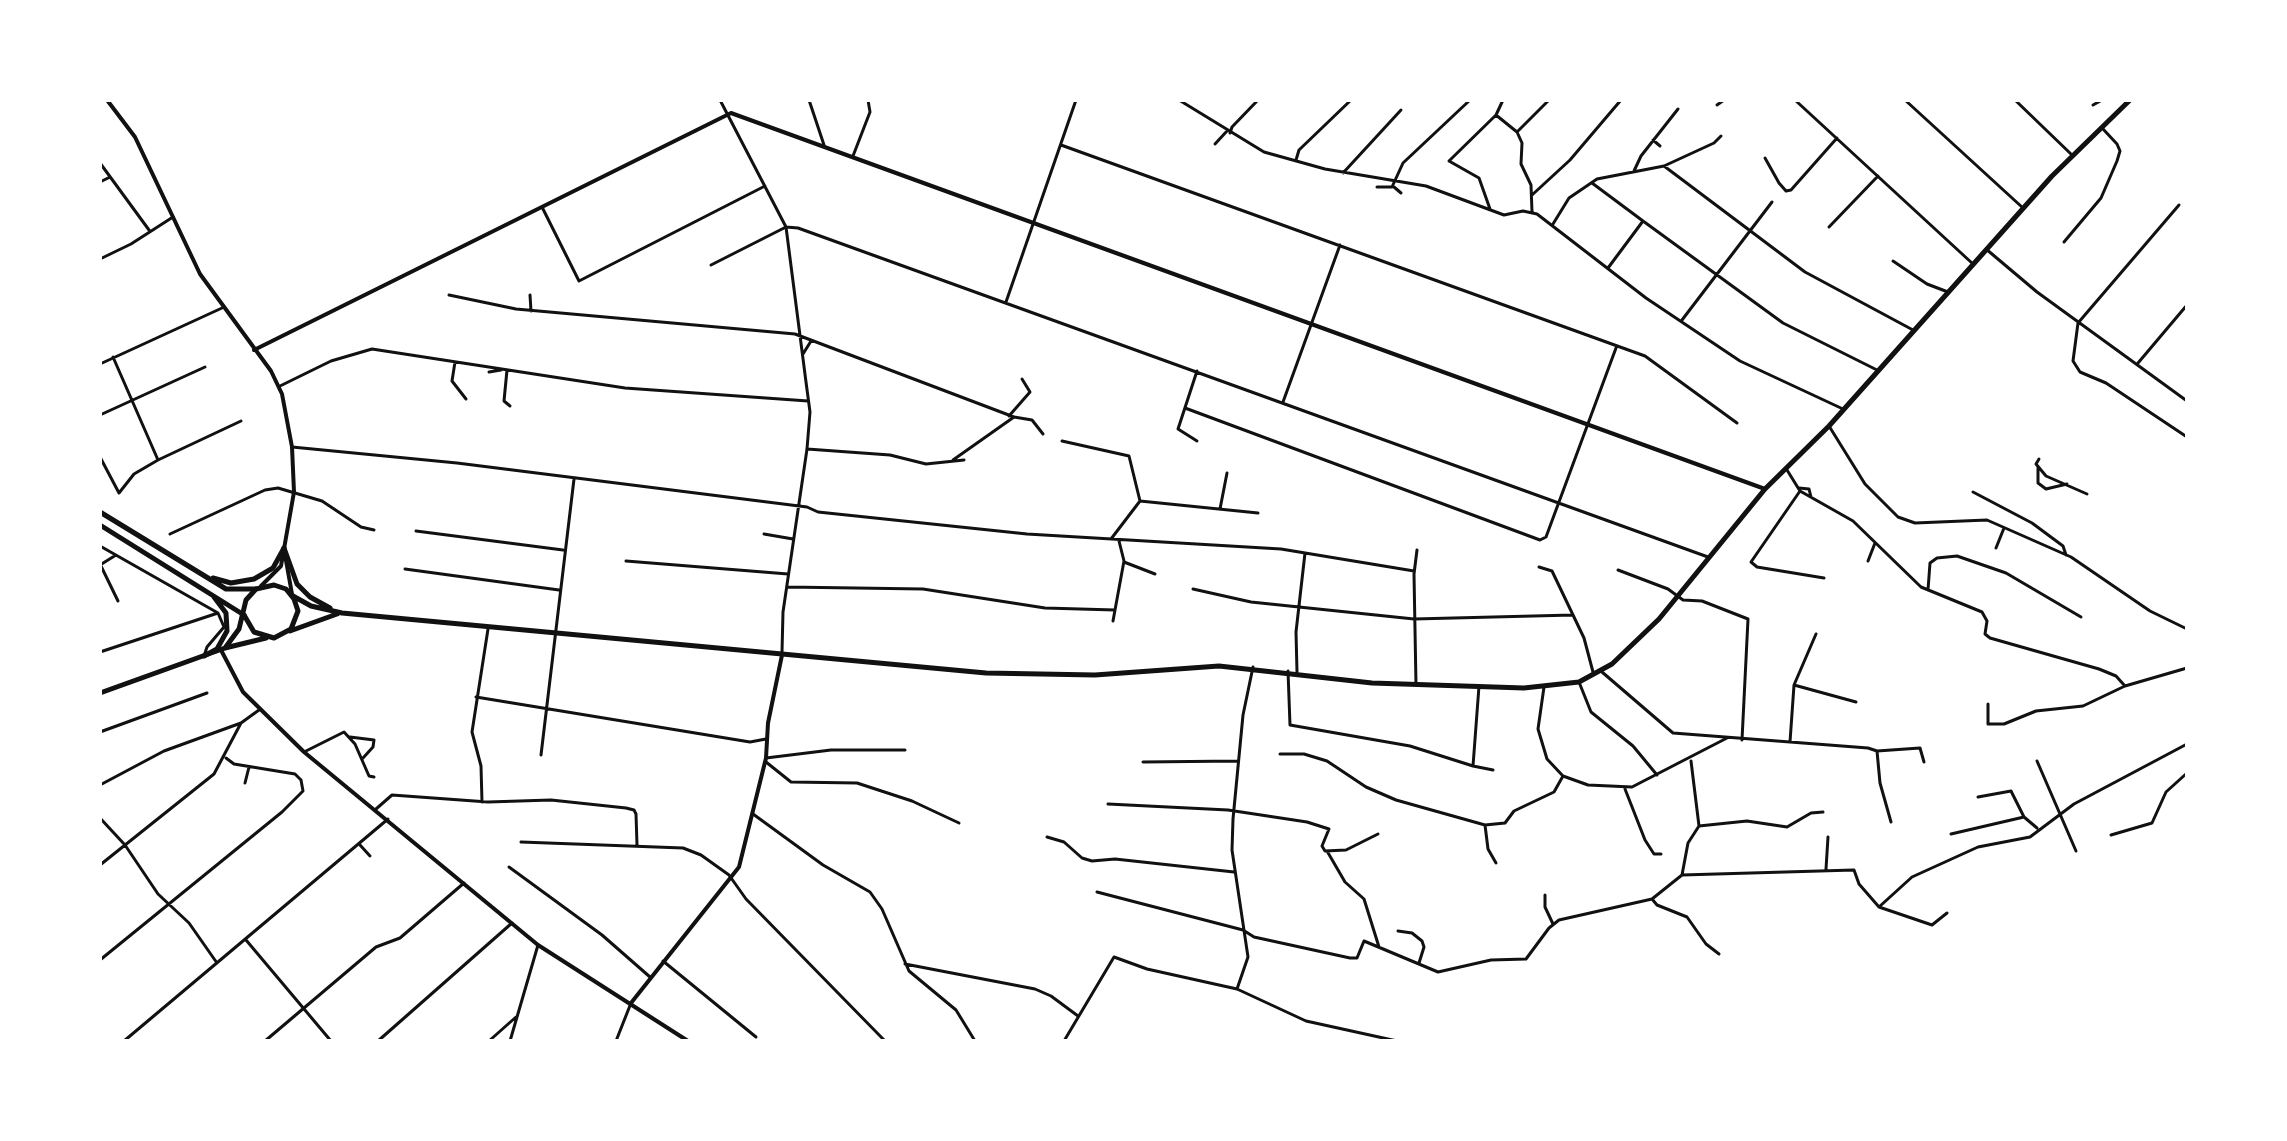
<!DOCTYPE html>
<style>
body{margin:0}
#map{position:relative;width:2287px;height:1141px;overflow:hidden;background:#fff;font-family:Arial,sans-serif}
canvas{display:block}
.frame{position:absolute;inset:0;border:102px solid #fff;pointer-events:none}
</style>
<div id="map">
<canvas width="2287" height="1141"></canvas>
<div class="frame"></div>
</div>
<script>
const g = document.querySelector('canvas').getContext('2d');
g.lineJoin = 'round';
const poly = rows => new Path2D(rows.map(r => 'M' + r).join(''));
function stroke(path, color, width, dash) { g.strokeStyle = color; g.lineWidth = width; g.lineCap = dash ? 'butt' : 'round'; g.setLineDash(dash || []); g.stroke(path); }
stroke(poly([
 [720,100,786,227,806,382,810,412,807,449,783,612,782,652],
 [809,100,824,145],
 [1179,100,1264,152,1325,169,1426,186,1504,215,1523,211,1537,214,1646,298,1740,361,1843,409],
 [1503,100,1496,115,1517,132,1522,143,1521,164,1531,185,1532,212],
 [1795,100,1973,264],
 [1905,100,2023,208],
 [2015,100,2072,155],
 [1717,105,1724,100],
 [2093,105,2102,100],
 [1517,132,1549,100],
 [1230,133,1232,127,1258,100],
 [1653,140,1660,146],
 [1215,144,1227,131],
 [1061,145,1645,356,1737,423],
 [853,156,870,112,868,100],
 [1765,158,1779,183,1786,191,1791,190,1837,138],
 [1296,160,1299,150,1351,100],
 [100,163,149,230],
 [1664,166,1805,272,1913,330],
 [1634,171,1641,156,1678,109],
 [1343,173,1401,110],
 [100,182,110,177],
 [1592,183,1643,221],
 [1377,187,1392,187,1403,163,1470,100],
 [1394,187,1401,193],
 [1532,195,1570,160,1621,100],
 [2179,205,2078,323,2073,361,2080,372,2106,383,2187,437],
 [542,207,579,281,765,186],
 [1490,209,1479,178,1449,161,1496,115],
 [1553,224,1569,198,1597,179,1664,166,1714,143,1721,136],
 [1829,227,1878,176],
 [2064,242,2101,198,2117,161,2120,151,2117,144,2103,129],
 [1986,249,2037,292,2187,401],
 [100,259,131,244,173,217],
 [1893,261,1927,284,1948,292],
 [711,265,786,227,798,228,1708,557],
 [1608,268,1643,221,1783,323,1877,370],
 [449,295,516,309,795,334,1014,417],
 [530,295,531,311],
 [1006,302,1076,100],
 [1682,320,1772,202],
 [803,354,811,341],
 [113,357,158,460],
 [455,362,452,381,466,399],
 [2138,363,2187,305],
 [100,364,222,308],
 [507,370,504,401,510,406],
 [1197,371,1178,429,1197,441],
 [489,372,501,370],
 [280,386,331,361,372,349,625,388,808,401],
 [1283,402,1340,245],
 [1185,408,1540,540,1546,537,1616,348],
 [100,415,205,367],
 [1009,416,1030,392,1022,379],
 [1829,426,1865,484,1898,517,1915,523,1987,520,2071,557,2150,611,2187,629],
 [1062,441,1129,456,1140,501,1111,539],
 [292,447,457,463,807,507,818,512,1027,534,1281,549,1414,571],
 [807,449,890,455,926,464,964,460],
 [100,457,119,493,134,474,158,460,241,421],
 [2039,459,2036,464,2046,476,2087,494],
 [953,460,1014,417,1032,420,1043,434],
 [2038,467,2038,483,2046,489,2067,484],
 [1787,470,1800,491,1853,521,1921,587,1982,612,1987,621,1985,634,1990,638,2099,669,2116,676,2125,686,2187,668],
 [1799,488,1809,489,1811,497],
 [1800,491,1751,562,1757,567,1824,578],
 [1973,492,2032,523,2063,546,2066,555],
 [1140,501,1258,513],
 [1220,509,1227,473],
 [416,531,563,550],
 [170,534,265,490,278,488,322,501,361,527,374,530],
 [764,534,793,539],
 [100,546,218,613,224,627,207,647,204,656],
 [1996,548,2004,528],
 [626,561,788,574],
 [1868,561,1875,543],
 [1124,562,1155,574],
 [100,564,118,601],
 [100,565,116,555],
 [1539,567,1552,571,1584,638,1593,672],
 [405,569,559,590],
 [1618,570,1668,589,1683,600,1702,601,1748,619,1742,740],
 [787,587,923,589,1045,608,1115,610,1124,561,1119,541],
 [1193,589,1251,602,1414,619,1573,615],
 [1928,590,1930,563,1937,558,1957,556,2006,573,2081,617],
 [1113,621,1115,610],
 [100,652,218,613],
 [1288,671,1290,725,1410,746,1473,766,1479,686],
 [1297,672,1296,632,1305,553],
 [1602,672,1673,733,1868,748,1877,751,1920,748,1924,762],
 [1579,682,1591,712,1633,746,1657,775],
 [1416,685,1414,574,1417,550],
 [1794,685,1856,702],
 [1544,687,1538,729,1547,759,1563,776,1588,785,1632,787,1727,738],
 [476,697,750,742,766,739],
 [1988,704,1988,724,2004,724,2036,711,2083,706,2125,686],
 [100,732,207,693],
 [350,737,374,740,373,747,363,758],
 [1790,742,1794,685,1816,634],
 [1877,751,1880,783,1891,822],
 [304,752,344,732,355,744,369,776,374,777],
 [1280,754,1304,754,1327,761,1366,787,1396,800,1485,825,1505,823,1514,811,1554,792,1563,776],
 [541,755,574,479],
 [766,758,831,750,905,750],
 [2037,761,2076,851],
 [766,762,791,782,857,783,912,801,959,823],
 [1143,762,1238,761],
 [1473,766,1493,770],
 [245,783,249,767],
 [100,785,164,751,241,723],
 [1625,789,1645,840,1654,854,1661,854],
 [1978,797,2011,791,2024,817,2037,828],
 [482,802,481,766,472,732,488,629],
 [1108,804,1228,810,1307,822,1329,829,1322,846,1325,851,1346,850,1378,834],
 [376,809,392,795,488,802,551,800,626,808,634,810,636,814,637,845],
 [753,814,823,865,870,892,882,909,909,971,956,1010,975,1041],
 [100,818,125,845,158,894,189,923,217,963],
 [1485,825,1488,849,1496,863],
 [1699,826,1747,821,1787,827,1811,813,1823,812],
 [1951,834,2024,817],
 [2111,835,2152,823,2166,792,2187,773],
 [1047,837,1064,842,1082,858,1092,861,1115,859,1234,872],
 [521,842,683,848,701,855,729,875,746,899,885,1041],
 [360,845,370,856],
 [1327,851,1345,882,1364,899,1379,947],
 [100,865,214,774,241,723,259,710],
 [509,867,602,935,650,977],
 [1826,869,1828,837],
 [1682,875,1688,843,1699,826,1691,761],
 [1097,892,1243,930,1254,937,1350,958,1357,958,1364,941,1438,972,1491,960,1526,959,1549,928,1559,920,1652,899,1682,875,1854,870,1859,884,1879,907,1932,925,1947,913],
 [1545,895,1545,907,1553,924],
 [1652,899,1657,905,1687,917,1706,944,1719,954],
 [1879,907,1912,877,1978,847,2030,837,2074,804,2187,744],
 [1398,931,1412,933,1422,941,1424,947,1419,963],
 [246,940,331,1041],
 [100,960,282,812,303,791,301,780,295,774,234,764,226,758],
 [663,961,756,1037],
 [905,964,1035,989,1051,996,1078,1016],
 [1237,989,1248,957,1232,850,1233,819,1243,715,1253,667],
 [124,1041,388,819],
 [265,1041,376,947,400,938,464,883],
 [378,1041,512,923],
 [489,1041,516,1017],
 [510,1041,538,945],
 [616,1041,631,1003],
 [1064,1041,1114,957,1147,969,1237,989,1306,1021,1397,1041]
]), '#111', 3);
stroke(poly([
 [254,350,731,113,1765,489],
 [221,650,243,692,304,752,538,945,688,1041],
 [631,1003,739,867,766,758,768,723,782,655]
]), '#111', 4);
stroke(poly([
 [107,100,135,137,200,274,271,371,282,394,292,447,294,492,281,566,261,586],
 [285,555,292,594]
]), '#111', 4);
stroke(poly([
 [284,548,297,584,310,597,330,608],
 [293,596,311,606,342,613,986,673,1095,675,1219,666,1372,683,1524,688,1579,682,1612,664,1659,619,1765,489,1829,426,2052,176,2130,100],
 [290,631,337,614],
 [225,648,239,629,246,600,256,589,274,585,286,589,294,599,298,611,291,629,274,638,254,632,244,615],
 [100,693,225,648,266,638]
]), '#111', 5);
stroke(poly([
 [100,512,226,589,256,589],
 [100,525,244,615],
 [213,578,231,583,254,579,273,568,284,548],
 [204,656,217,649,227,631,226,613,214,597]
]), '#111', 5);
</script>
